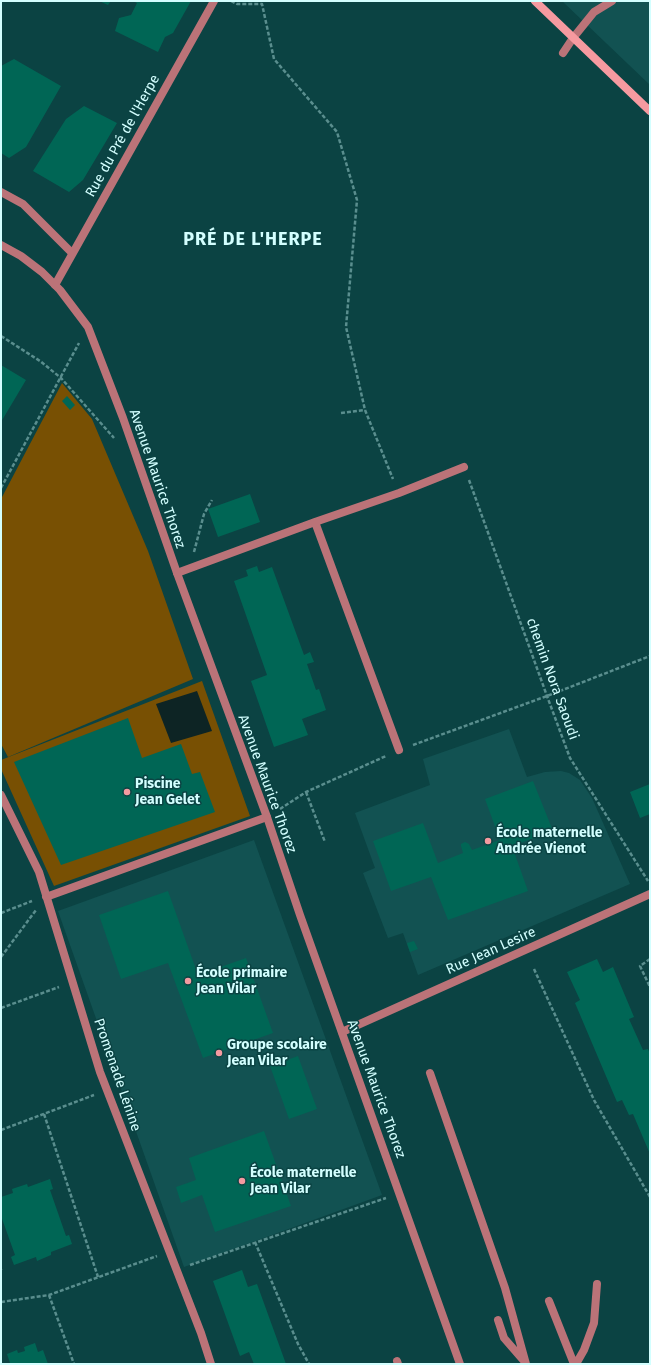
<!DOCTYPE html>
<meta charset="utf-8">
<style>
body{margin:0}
#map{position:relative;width:651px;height:1365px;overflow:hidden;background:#0b4343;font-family:"Fira Sans",sans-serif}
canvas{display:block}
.frame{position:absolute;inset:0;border:2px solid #d3ffff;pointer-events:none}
</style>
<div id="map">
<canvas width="651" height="1365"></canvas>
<div class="frame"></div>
</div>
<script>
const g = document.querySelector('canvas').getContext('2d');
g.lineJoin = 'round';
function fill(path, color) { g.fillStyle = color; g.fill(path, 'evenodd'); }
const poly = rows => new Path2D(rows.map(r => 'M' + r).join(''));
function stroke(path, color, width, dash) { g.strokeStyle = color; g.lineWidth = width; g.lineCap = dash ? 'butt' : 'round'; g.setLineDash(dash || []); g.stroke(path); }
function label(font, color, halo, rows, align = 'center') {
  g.font = font + ' "Fira Sans",sans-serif'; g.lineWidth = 3; g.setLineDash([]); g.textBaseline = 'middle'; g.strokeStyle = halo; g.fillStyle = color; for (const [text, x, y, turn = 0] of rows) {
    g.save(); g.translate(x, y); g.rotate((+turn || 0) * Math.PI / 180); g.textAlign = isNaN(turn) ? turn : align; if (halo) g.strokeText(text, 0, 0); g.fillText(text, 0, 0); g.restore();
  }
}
fill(poly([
 [562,1,650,1,650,85],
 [509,729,527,777,545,772,561,771,569,773,580,780,592,798,630,884,418,975,403,933,388,938,363,873,375,868,355,813,430,785,423,759],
 [254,840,382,1195,184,1267,58,911]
]), '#125252');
fill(poly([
 [62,383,92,419,148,551,193,679,8,757,1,744,1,499],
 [202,681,250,816,54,886,1,769,1,760]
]), '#785003');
fill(poly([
 [197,691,212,731,171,743,156,704]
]), '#0d2424');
fill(poly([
 [99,1,111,1,108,5],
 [133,1,191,1,173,33,165,37,158,52,115,31,119,18,131,15,137,3],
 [14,59,61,86,26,147,9,158,1,153,1,66],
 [84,106,117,123,83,180,69,192,33,171,66,119],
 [1,365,26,380,1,422],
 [67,396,75,405,70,410,62,401],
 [250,494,260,522,218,537,208,509],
 [257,566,259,572,272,567,304,655,310,652,314,662,307,664,316,690,319,689,326,710,302,719,308,735,274,747,251,681,267,675,234,581,248,576,246,570],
 [128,718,142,758,181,744,192,774,200,772,215,812,61,865,14,762],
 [533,781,553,831,512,846,528,891,448,920,431,877,391,891,373,841,423,823,438,863,463,853,461,846,461,844,465,842,469,844,472,850,500,840,485,799],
 [650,784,650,814,640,818,630,792],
 [168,891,198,975,246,958,273,1033,203,1058,168,963,121,979,99,915],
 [414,941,418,949,410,952,407,943],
 [597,959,603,972,613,967,634,1017,629,1019,643,1050,648,1049,650,1054,650,1154,633,1114,629,1115,622,1100,617,1102,575,1003,580,1000,567,972],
 [298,1056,317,1109,289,1119,270,1066],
 [264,1131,291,1206,215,1232,202,1195,181,1203,176,1187,196,1180,189,1158],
 [50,1179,53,1189,50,1190,66,1236,69,1235,72,1244,51,1252,51,1255,37,1261,36,1257,14,1265,11,1257,15,1255,1,1216,1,1197,13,1193,12,1189,27,1184,28,1187],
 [242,1270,248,1287,257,1284,286,1364,254,1364,249,1352,240,1356,213,1281],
 [35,1343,38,1352,43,1350,48,1364,7,1364,10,1363,7,1354,17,1350,18,1353,25,1351,24,1347]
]), '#065');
stroke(poly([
 [231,1,237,4,262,4,274,59,337,132,357,200,346,327,365,410,393,479],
 [1,336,40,361,61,378,114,438],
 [341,413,365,410],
 [469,480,547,696,570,758,648,881],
 [1,488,79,343],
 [194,552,204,514,212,500],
 [413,745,547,696,650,656],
 [306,792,325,842],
 [280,809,306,792,386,756],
 [1,913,32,901],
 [1,957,36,910],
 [650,959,640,966,650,987],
 [534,969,594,1100,650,1197],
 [1,1008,59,987],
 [44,1114,98,1277],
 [1,1130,94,1095],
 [255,1242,298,1344,309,1364],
 [190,1265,386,1198],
 [1,1269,1,1270],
 [49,1295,74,1364],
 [1,1302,49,1295,157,1256]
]), '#5a8e8e', 2.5, [4, 2]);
stroke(poly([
 [430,1073,505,1288,526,1364],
 [549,1301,574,1364],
 [498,1320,504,1338,524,1361],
 [397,1361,398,1364],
 [576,1364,584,1350,594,1323,597,1284]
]), '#bb7378', 8);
stroke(poly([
 [315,522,399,750],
 [177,573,315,522,399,493,464,467],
 [1,795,39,872,100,1072,201,1333,211,1364],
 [46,897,267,817]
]), '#bb7378', 8);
stroke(poly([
 [563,53,573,38,594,12,612,1],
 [55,285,214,1],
 [342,1032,650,894]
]), '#bb7378', 8);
stroke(poly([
 [1,192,23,204,72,253],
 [1,245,21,256,42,272,60,290,88,327,123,418,177,573,267,817,300,915,460,1364]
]), '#bb7378', 8);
stroke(poly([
 [535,1,650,111]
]), '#f69aa0', 8);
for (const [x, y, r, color] of [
 [127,792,4,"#f49aa0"],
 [488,841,4,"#f49aa0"],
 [188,981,4,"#f49aa0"],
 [219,1053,4,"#f49aa0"],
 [242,1181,4,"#f49aa0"]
]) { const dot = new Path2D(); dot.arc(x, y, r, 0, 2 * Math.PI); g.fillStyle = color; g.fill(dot); stroke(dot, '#0b4343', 1.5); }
label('14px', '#d3ffff', '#0b4343', [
 ["Rue du Pré de l'Herpe",123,136,-61],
 ["Avenue Maurice Thorez",157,479,71],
 ["chemin Nora Saoudi",552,679,70],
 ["Avenue Maurice Thorez",267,784,70],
 ["Rue Jean Lesire",491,951,-24],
 ["Promenade Lénine",117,1075,71],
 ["Avenue Maurice Thorez",376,1089,70]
]);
label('bold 14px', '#d3ffff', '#0b4343', [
 ["Piscine",135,784],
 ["Jean Gelet",135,800],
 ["École maternelle",496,833],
 ["Andrée Vienot",496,849],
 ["École primaire",196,973],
 ["Jean Vilar",196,989],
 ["Groupe scolaire",227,1045],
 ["Jean Vilar",227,1061],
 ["École maternelle",250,1173],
 ["Jean Vilar",250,1189]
], 'left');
g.letterSpacing = '1px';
label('bold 18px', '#d3ffff', '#0b4343', [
 ["PRÉ DE L'HERPE",253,240]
]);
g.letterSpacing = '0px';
</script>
